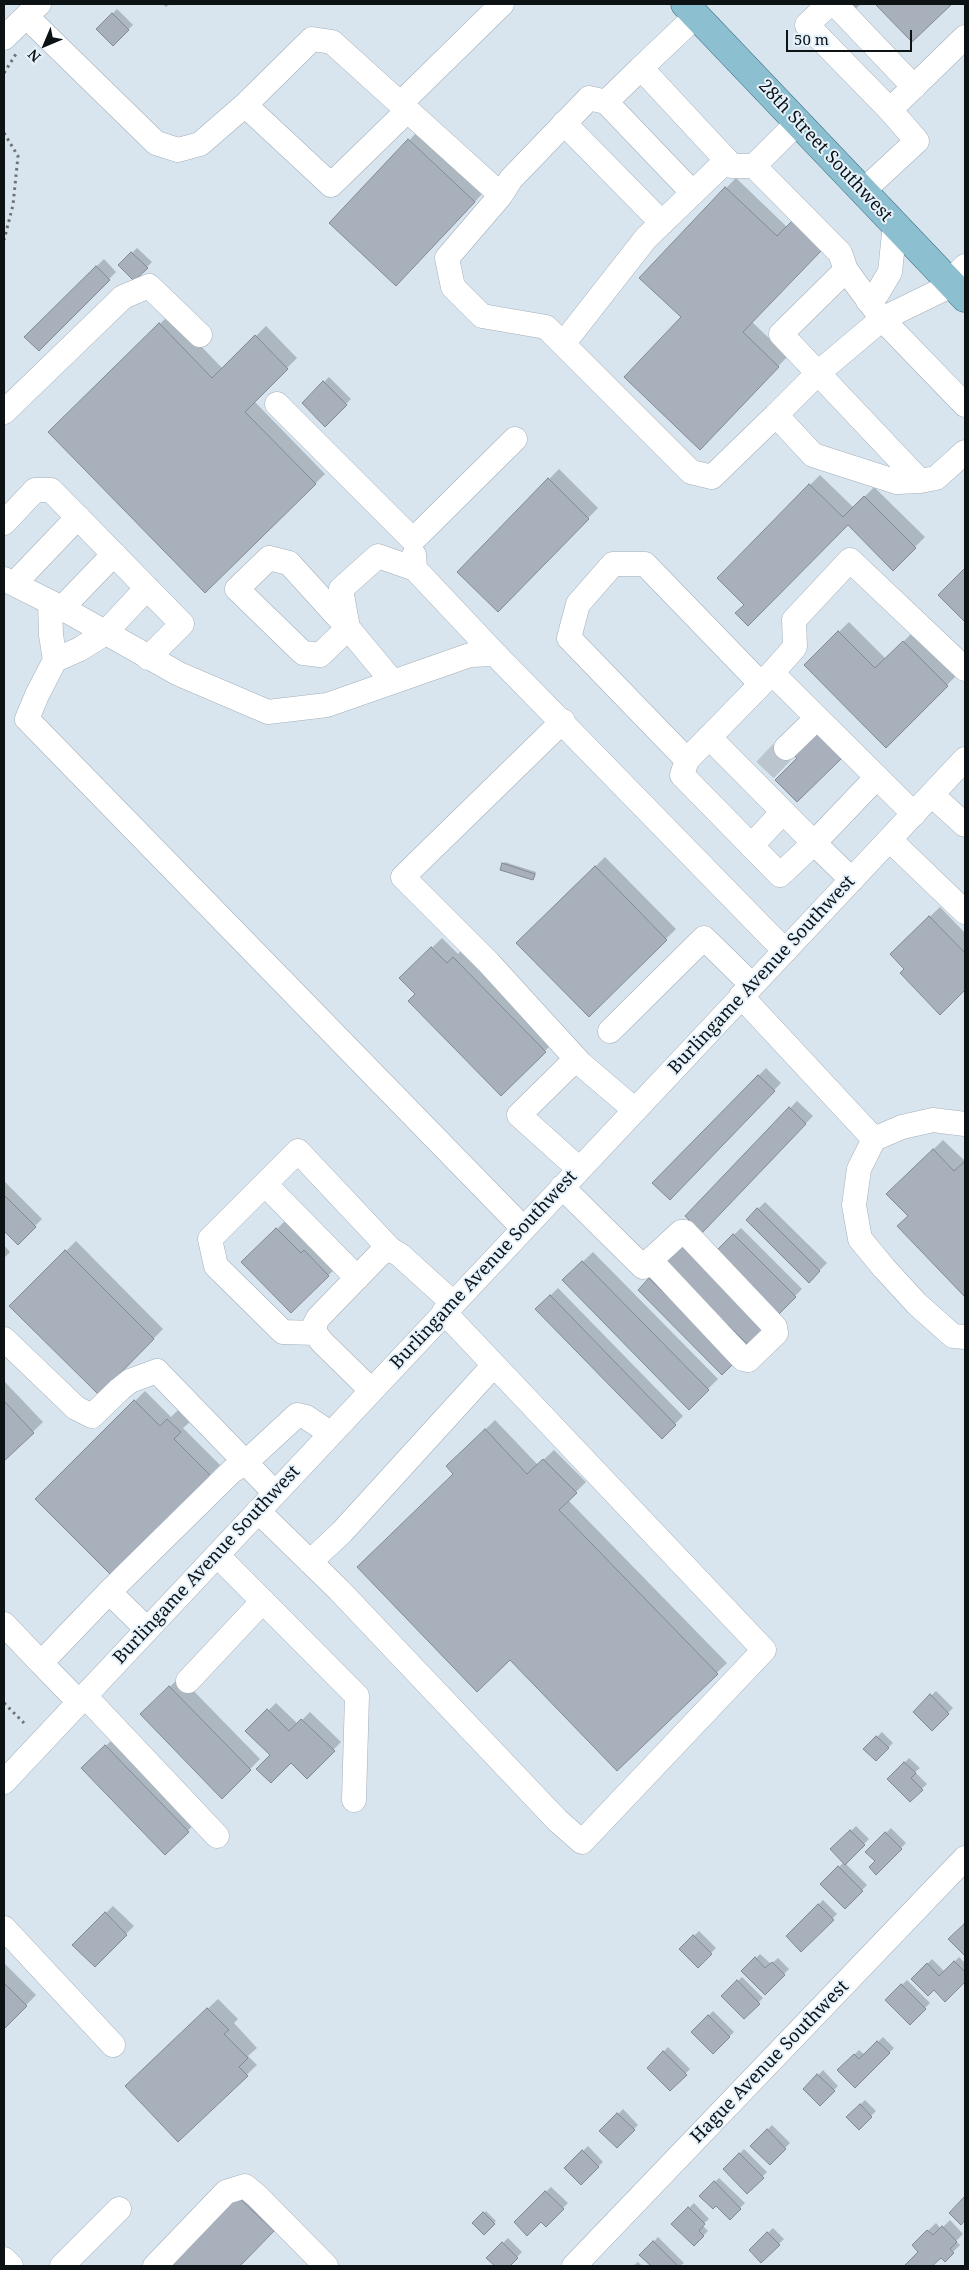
<!DOCTYPE html>
<style>
body{margin:0}
#map{position:relative;width:969px;height:2270px;overflow:hidden;background:#d8e5ef;font-family:"Noto Serif",serif}
canvas{display:block}
.frame{position:absolute;inset:0;border:5px solid #0d1215;pointer-events:none}
.north{position:absolute;left:20px;top:20px;width:50px;height:50px;-webkit-text-stroke:4px #e5f2fc;paint-order:stroke;rotate:225deg;font-size:14px;font-weight:700;line-height:20px;text-align:center;color:#0d1215}
.north::after{content:'';display:block;margin:auto;width:18px;height:22px;background:#0d1215;clip-path:polygon(50% 0,100% 100%,50% 72%,0 100%)}
.scale{position:absolute;left:786px;top:30px;width:126px;height:22px;box-sizing:border-box;border:2px solid #0d1215;border-top:0;padding-left:6px;font-size:15px;line-height:18px;white-space:nowrap;color:#0d1215;-webkit-text-stroke:4px #e5f2fc;paint-order:stroke}
</style>
<div id="map">
<canvas width="969" height="2270"></canvas>
<div class="frame"></div>
<div class="north">N</div>
<div class="scale">50 m</div>
</div>
<script>
const g = document.querySelector('canvas').getContext('2d');
g.lineJoin = 'round';
function fill(path, color) { g.fillStyle = color; g.fill(path, 'evenodd'); }
const poly = rows => new Path2D(rows.map(r => 'M' + r).join(''));
function stroke(path, color, width, dash) { g.strokeStyle = color; g.lineWidth = width; g.lineCap = dash ? 'butt' : 'round'; g.setLineDash(dash || []); g.stroke(path); }
function label(font, color, halo, rows, align = 'center') {
  g.font = font + ' "Noto Serif",serif'; g.lineWidth = 4; g.setLineDash([]); g.textBaseline = 'middle'; g.strokeStyle = halo; g.fillStyle = color; for (const [text, x, y, turn = 0] of rows) {
    g.save(); g.translate(x, y); g.rotate((+turn || 0) * Math.PI / 180); g.textAlign = isNaN(turn) ? turn : align; if (halo) g.strokeText(text, 0, 0); g.fillText(text, 0, 0); g.restore();
  }
}
fill(poly([
 [162,4,170,4,166,7],
 [843,4,861,4,851,13],
 [877,4,951,4,912,41],
 [117,9,133,25,113,44,98,29],
 [419,130,484,192,406,275,330,223],
 [736,178,787,227,752,322,788,356,709,438,683,317,726,188],
 [137,248,152,262,134,280,120,265],
 [104,259,116,272,39,349,26,337],
 [170,314,223,369,266,326,297,358,254,401,325,474,205,591,50,432],
 [329,377,351,399,325,425,303,403],
 [559,469,598,508,498,611,458,572],
 [820,475,854,508,874,487,925,537,893,569,848,524,745,605,718,578],
 [965,569,965,620,940,595],
 [849,622,886,659,913,632,957,675,886,746,805,665],
 [605,857,676,929,589,1015,518,943],
 [505,862,536,872,535,877,533,879,503,864],
 [940,907,965,933,965,989,940,1013,906,969,891,954],
 [442,938,458,954,463,948,555,1041,501,1094,401,978],
 [766,1068,781,1083,670,1198,654,1183],
 [797,1101,813,1116,702,1231,686,1216],
 [943,1140,965,1161,965,1295,899,1226,909,1216,888,1194],
 [4,1181,42,1219,18,1243,4,1229],
 [765,1202,827,1263,809,1281,747,1220],
 [285,1221,309,1247,312,1244,336,1268,291,1312,243,1262],
 [741,1228,802,1289,778,1313,717,1251],
 [76,1241,163,1329,99,1394,11,1306],
 [4,1245,10,1252,4,1258],
 [593,1252,718,1379,689,1408,564,1280],
 [658,1272,740,1355,640,1290],
 [558,1288,683,1416,662,1437,537,1309],
 [4,1381,43,1422,4,1460],
 [145,1391,171,1417,178,1410,190,1422,183,1428,220,1465,111,1573,37,1499],
 [495,1420,538,1465,554,1450,586,1482,568,1500,727,1663,617,1770,510,1658,455,1474,448,1466],
 [180,1677,260,1759,222,1797,142,1714],
 [936,1691,953,1708,932,1729,914,1712],
 [276,1703,298,1724,310,1712,341,1742,307,1777,291,1761,247,1731],
 [882,1732,893,1743,876,1760,865,1749],
 [116,1736,198,1821,165,1853,83,1768],
 [909,1758,920,1768,915,1772,927,1784,910,1800,889,1779],
 [856,1826,869,1839,845,1863,867,1885,845,1907,822,1884,844,1862,832,1850],
 [891,1828,906,1843,876,1873,876,1861,867,1852],
 [823,1900,837,1914,801,1950,787,1936],
 [113,1906,134,1926,95,1965,74,1945],
 [699,1931,716,1948,698,1966,680,1949],
 [760,1954,771,1964,778,1958,789,1969,765,1993,743,1971],
 [959,1957,965,1963,965,1980,945,2000,934,1989,913,1979,932,1959,945,1972],
 [4,1963,36,1995,4,2028],
 [742,1977,763,1998,744,2017,723,1996],
 [907,1980,930,2003,910,2023,887,2000],
 [218,1999,238,2019,234,2023,257,2048,248,2056,257,2065,178,2140,137,2076],
 [713,2011,734,2032,713,2052,693,2032],
 [883,2037,894,2048,855,2086,839,2070,859,2050,865,2055],
 [668,2047,690,2069,670,2090,648,2068],
 [823,2070,838,2086,820,2104,805,2089],
 [865,2100,876,2111,859,2128,848,2117],
 [623,2109,638,2125,617,2146,601,2131],
 [772,2125,790,2143,770,2163,752,2146],
 [588,2146,603,2162,581,2183,566,2168],
 [744,2149,767,2172,747,2192,725,2169],
 [719,2178,745,2203,730,2218,716,2204,701,2196],
 [551,2187,568,2203,546,2225,541,2220,515,2222],
 [236,2195,283,2220,239,2266,174,2266,171,2263],
 [694,2203,709,2219,702,2225,708,2231,694,2245,673,2224],
 [486,2211,496,2221,484,2233,474,2223],
 [950,2220,963,2234,956,2241,960,2245,945,2260,941,2256,931,2266,906,2266,920,2252,913,2245,936,2223,941,2229],
 [773,2228,784,2239,761,2261,750,2250],
 [658,2237,684,2263,680,2266,653,2266,641,2255],
 [508,2238,522,2252,508,2266,496,2266,488,2258],
 [638,2262,642,2266,633,2266]
]), '#0003');
const building = poly([
 [875,4,952,4,912,42,875,4],
 [112,13,129,30,113,46,96,29,112,13],
 [408,139,475,202,396,286,329,223,408,139],
 [725,187,777,236,792,221,822,250,743,332,779,367,700,450,624,377,681,317,639,278,725,187],
 [131,252,148,268,134,281,118,265,131,252],
 [96,266,110,280,39,351,24,337,96,266],
 [159,323,212,378,255,335,288,369,245,412,316,484,205,593,48,432,159,323],
 [323,381,347,405,325,427,302,403,323,381],
 [548,478,589,519,498,612,457,572,548,478],
 [809,484,843,517,864,496,916,548,893,571,848,525,748,626,735,613,744,605,717,578,809,484],
 [965,568,965,622,938,595,965,568],
 [838,631,875,668,903,641,948,686,886,748,804,665,838,631],
 [814,730,842,758,797,802,775,780,797,758,791,753,814,730],
 [502,863,535,874,533,880,500,870,502,863],
 [595,866,667,940,589,1017,516,943,595,866],
 [929,916,965,953,965,990,940,1015,900,973,904,969,890,954,929,916],
 [431,947,447,963,453,957,546,1052,501,1096,408,1001,415,994,399,978,431,947],
 [758,1075,775,1091,670,1200,652,1183,758,1075],
 [789,1107,806,1124,702,1233,685,1216,789,1107],
 [933,1149,954,1171,965,1161,965,1297,897,1226,908,1216,886,1194,933,1149],
 [4,1195,36,1227,18,1245,4,1231,4,1195],
 [757,1208,820,1271,809,1283,746,1220,757,1208],
 [276,1228,301,1253,304,1250,329,1276,291,1313,241,1262,276,1228],
 [733,1234,796,1297,778,1315,716,1251,733,1234],
 [682,1244,766,1329,749,1346,664,1261,682,1244],
 [65,1250,154,1339,99,1395,9,1306,65,1250],
 [582,1261,709,1390,689,1410,562,1280,582,1261],
 [649,1278,734,1363,722,1375,638,1290,649,1278],
 [550,1295,676,1425,662,1439,535,1309,550,1295],
 [134,1400,160,1426,167,1419,181,1432,174,1439,211,1476,111,1575,35,1499,134,1400],
 [4,1401,34,1433,4,1461,4,1401],
 [485,1429,527,1474,543,1459,577,1493,559,1510,718,1674,617,1771,510,1660,477,1692,357,1567,453,1474,446,1466,485,1429],
 [169,1686,251,1770,222,1799,140,1714,169,1686],
 [930,1694,949,1714,932,1731,913,1712,930,1694],
 [267,1709,289,1731,301,1719,335,1751,307,1779,291,1763,271,1783,256,1769,270,1755,245,1731,267,1709],
 [876,1736,889,1748,876,1761,863,1749,876,1736],
 [105,1745,189,1832,165,1855,81,1768,105,1745],
 [904,1762,916,1773,911,1778,923,1790,910,1802,887,1779,904,1762],
 [850,1830,865,1845,845,1865,830,1849,850,1830],
 [885,1832,902,1849,876,1875,869,1867,875,1861,865,1852,885,1832],
 [838,1866,863,1891,845,1909,820,1884,838,1866],
 [818,1904,834,1920,801,1952,786,1936,818,1904],
 [105,1912,127,1935,95,1967,72,1945,105,1912],
 [964,1924,965,1925,965,1956,948,1939,964,1924],
 [693,1935,712,1954,698,1968,679,1949,693,1935],
 [755,1957,765,1968,772,1962,785,1975,765,1995,741,1971,755,1957],
 [954,1961,965,1972,965,1982,945,2002,934,1990,928,1996,911,1979,927,1963,939,1976,954,1961],
 [737,1980,760,2004,744,2019,721,1996,737,1980],
 [4,1983,27,2006,4,2029,4,1983],
 [901,1984,926,2009,910,2025,885,2000,901,1984],
 [207,2008,229,2030,224,2034,248,2058,239,2067,248,2076,178,2142,125,2086,207,2008],
 [708,2015,730,2037,713,2054,691,2032,708,2015],
 [877,2041,890,2053,855,2088,837,2070,854,2054,859,2059,877,2041],
 [663,2051,687,2075,670,2091,647,2068,663,2051],
 [817,2074,835,2091,820,2106,803,2089,817,2074],
 [860,2104,872,2117,859,2130,846,2117,860,2104],
 [617,2113,635,2130,617,2148,599,2131,617,2113],
 [767,2129,786,2149,770,2165,750,2146,767,2129],
 [582,2150,599,2167,581,2185,564,2168,582,2150],
 [739,2153,764,2178,747,2194,723,2169,739,2153],
 [714,2181,741,2209,730,2220,716,2206,713,2209,699,2196,714,2181],
 [545,2191,564,2209,546,2227,541,2222,527,2236,514,2222,545,2191],
 [235,2194,274,2231,240,2266,173,2266,169,2263,235,2194],
 [965,2196,965,2220,961,2225,949,2213,965,2196],
 [688,2207,705,2224,699,2231,704,2236,694,2246,671,2224,688,2207],
 [483,2212,495,2224,484,2235,472,2223,483,2212],
 [942,2226,957,2242,950,2249,954,2253,945,2262,941,2258,932,2266,904,2266,918,2252,912,2245,927,2230,933,2235,942,2226],
 [767,2232,780,2245,761,2263,749,2250,767,2232],
 [653,2241,678,2266,651,2266,639,2255,653,2241],
 [502,2242,518,2258,510,2266,495,2266,486,2258,502,2242]
]);
fill(building, '#a8b0bc');
stroke(building, '#828995', 1);
stroke(poly([
 [765,770,786,748]
]), '#bac5ce', 24, [24, 12]);
const minor = poly([
 [829,4,807,25,890,110],
 [835,4,914,87],
 [27,17,156,143,178,150,200,144,245,105],
 [4,38,39,4],
 [641,68,697,15],
 [606,102,693,193],
 [400,104,502,4],
 [407,111,331,185,245,105,312,39,332,42,501,195,511,179,589,98,606,102,641,68,732,166,754,166,840,253,846,270],
 [564,123,662,223],
 [754,166,798,122],
 [863,191,917,141,890,110,965,37],
 [501,195,447,258,453,287,482,316,546,327,691,472,712,477,776,415,813,455,897,482,920,481],
 [949,282,965,266],
 [868,301,877,294,890,272,895,224],
 [563,344,646,238,727,160],
 [277,404,413,540,515,439],
 [965,405,882,319,846,270,781,334,920,481,936,478,965,452],
 [4,412,123,297,149,286,200,335],
 [776,415,818,373,882,319,952,285],
 [4,523,35,490,51,490,182,624,148,658],
 [414,555,415,569,495,654],
 [269,558,289,563,348,628,320,655,303,653,237,589,269,558],
 [4,579,62,608,179,674,268,712,327,705,470,655,495,654,785,951],
 [14,584,78,517],
 [147,588,104,634,80,649,55,660,37,695,27,719,523,1228],
 [50,602,51,635,55,660],
 [62,608,114,554],
 [772,673,795,647,794,620,850,560,965,669],
 [392,681,348,628,341,589,378,556,415,569],
 [563,721,403,877,488,962,581,1064,635,1110],
 [709,737,814,843,877,777],
 [786,748,817,718],
 [687,760,569,638,578,604,613,564,645,564,761,684],
 [932,795,965,825],
 [890,840,965,912],
 [751,846,783,812],
 [852,880,814,843,780,875,682,775,687,760,772,673,914,814],
 [741,996,874,1139],
 [610,1031,704,938,752,985],
 [576,1059,519,1115,579,1169],
 [965,1124,933,1120,902,1127,874,1139,859,1169,854,1205,860,1239,884,1268,917,1304,953,1336,965,1337],
 [265,1184,357,1278],
 [562,1187,643,1267,681,1232,685,1232,775,1327,776,1333,748,1360,743,1359,651,1261],
 [315,1333,283,1332,216,1266,210,1239,298,1151,390,1249],
 [4,1339,76,1408,92,1416,120,1389,130,1381,157,1371,275,1493],
 [371,1390,322,1342,315,1333,315,1324,318,1318,381,1253,390,1249,400,1255,453,1303],
 [258,1511,339,1590,558,1821,582,1842,764,1650,444,1312],
 [217,1555,357,1696,354,1800],
 [310,1562,342,1532,494,1365],
 [109,1592,232,1471,245,1463,297,1415,306,1417,330,1433],
 [4,1624,41,1663],
 [188,1681,263,1601],
 [85,1696,217,1836],
 [79,1702,41,1663,109,1592,147,1629],
 [4,1782,965,759],
 [4,1928,113,2045],
 [4,2259,11,2266],
 [62,2266,119,2209],
 [155,2266,226,2192,245,2186,257,2196,326,2266],
 [574,2266,965,1858]
]);
const major = poly([
 [685,4,965,298]
]);
stroke(minor, '#a3afb9', 25);
stroke(major, '#2e6679', 29);
stroke(poly([
 [4,73,16,54],
 [4,133,18,156,13,205,4,240],
 [4,1703,24,1723]
]), '#697278', 3, [2.5, 4]);
stroke(minor, '#fff', 24);
stroke(major, '#8cbfcf', 28);
label('18px', '#0d1215', '#e5f2fc', [
 ["28th Street Southwest",825,151,47],
 ["Burlingame Avenue Southwest",762,975,-47],
 ["Burlingame Avenue Southwest",484,1270,-47],
 ["Burlingame Avenue Southwest",207,1565,-47],
 ["Hague Avenue Southwest",770,2062,-46]
]);
</script>
